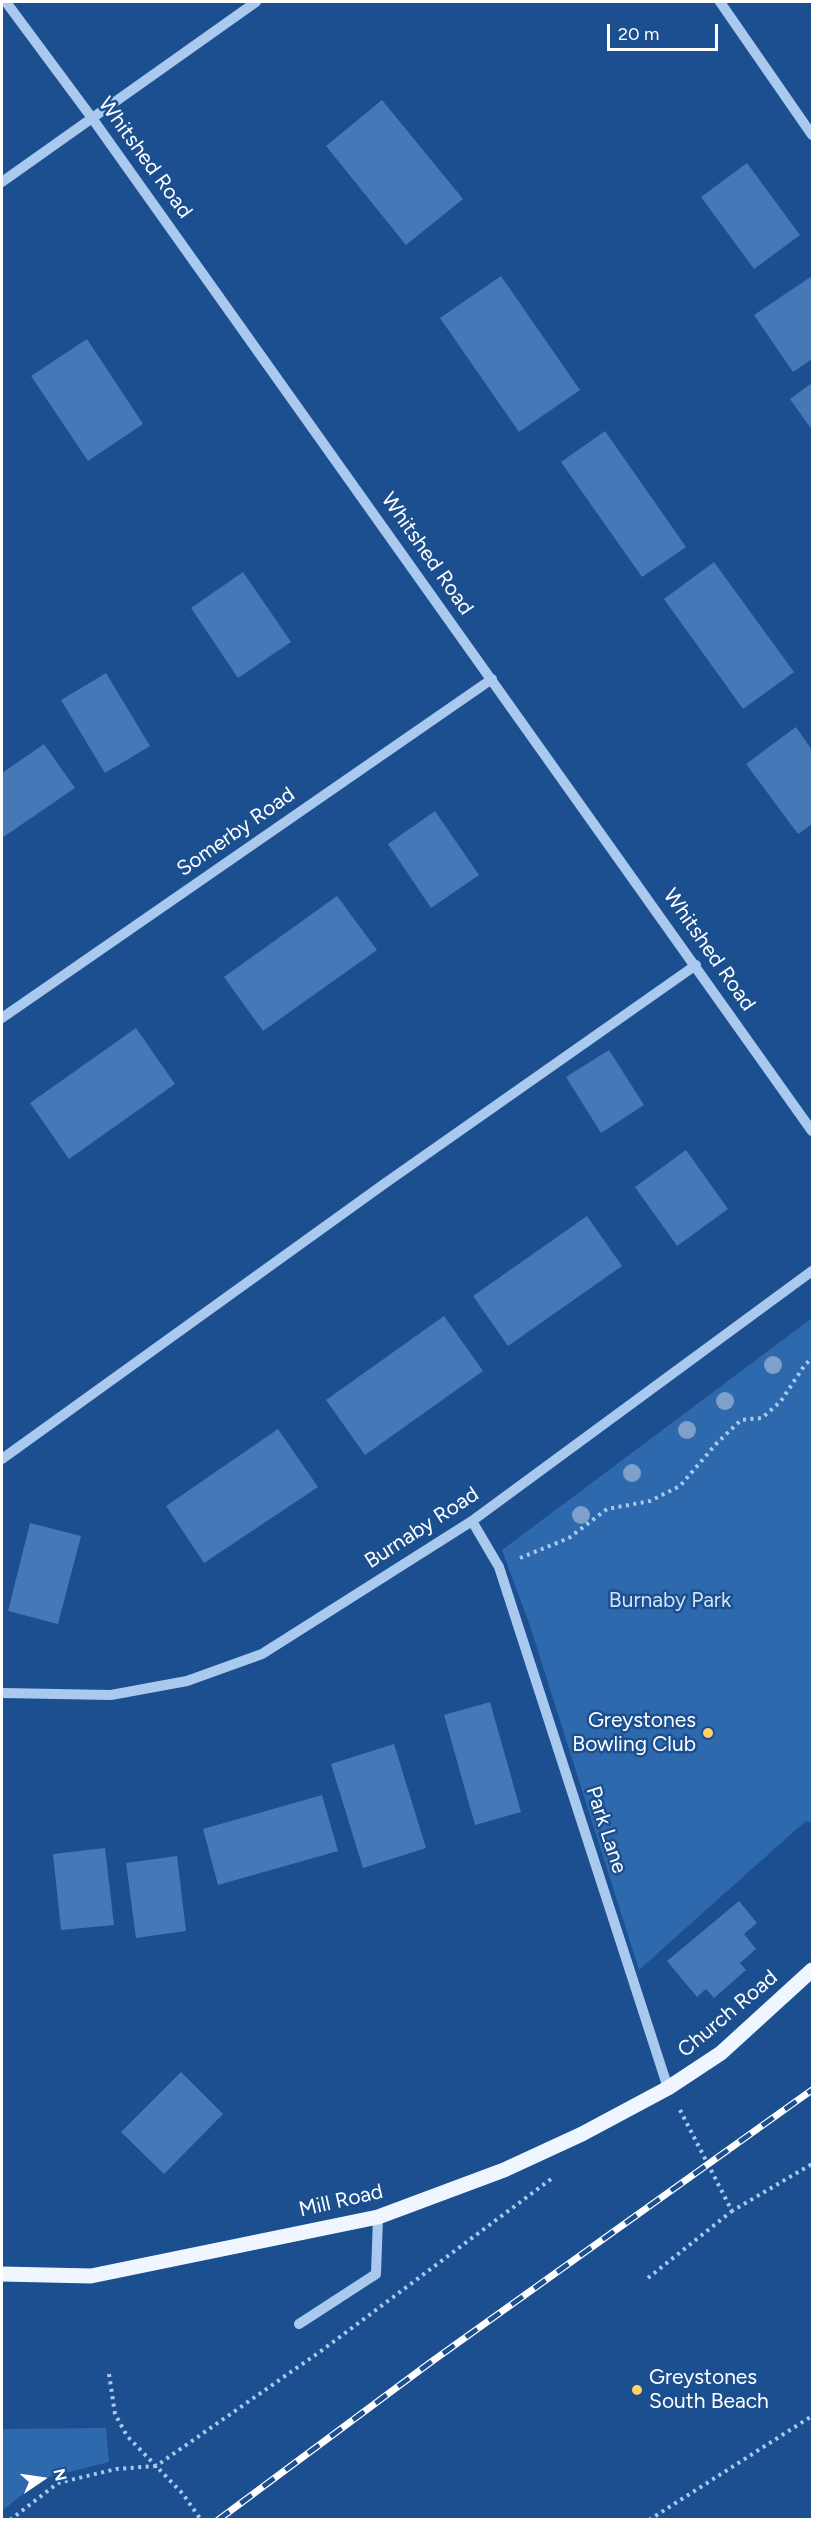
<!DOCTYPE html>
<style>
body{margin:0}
#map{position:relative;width:814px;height:2521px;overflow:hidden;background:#1b4f8f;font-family:Figtree,sans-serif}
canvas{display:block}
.frame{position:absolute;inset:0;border:3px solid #fff;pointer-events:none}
.north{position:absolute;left:12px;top:2449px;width:60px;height:60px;-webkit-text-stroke:4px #1b4f8f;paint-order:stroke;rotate:77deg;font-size:16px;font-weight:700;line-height:24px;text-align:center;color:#fff}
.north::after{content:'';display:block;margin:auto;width:21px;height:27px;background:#fff;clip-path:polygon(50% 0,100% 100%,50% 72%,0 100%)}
.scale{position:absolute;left:607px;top:24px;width:111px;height:27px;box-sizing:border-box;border:3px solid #fff;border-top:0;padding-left:8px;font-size:18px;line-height:21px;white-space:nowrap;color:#fff;-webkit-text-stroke:4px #1b4f8f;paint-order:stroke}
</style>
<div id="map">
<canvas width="814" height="2521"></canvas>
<div class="frame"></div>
<div class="north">N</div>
<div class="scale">20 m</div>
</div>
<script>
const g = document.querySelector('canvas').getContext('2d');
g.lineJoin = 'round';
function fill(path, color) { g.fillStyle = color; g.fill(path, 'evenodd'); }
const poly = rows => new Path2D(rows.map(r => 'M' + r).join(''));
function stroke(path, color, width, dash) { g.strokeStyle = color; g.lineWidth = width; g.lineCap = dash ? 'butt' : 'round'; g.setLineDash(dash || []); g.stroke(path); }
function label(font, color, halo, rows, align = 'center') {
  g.font = font + ' Figtree,sans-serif'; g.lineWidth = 5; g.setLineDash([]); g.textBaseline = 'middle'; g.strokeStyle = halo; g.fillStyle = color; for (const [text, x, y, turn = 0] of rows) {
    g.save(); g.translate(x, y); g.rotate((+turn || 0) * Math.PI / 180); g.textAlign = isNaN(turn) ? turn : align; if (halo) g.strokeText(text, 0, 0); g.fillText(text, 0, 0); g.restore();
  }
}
fill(poly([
 [812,1318,812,1823,806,1821,791,1834,639,1970,531,1629,502,1550],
 [106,2428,109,2462,42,2479,2,2511,2,2429]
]), '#2e69ad');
fill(poly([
 [382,100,463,199,406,245,326,146],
 [747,163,800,235,754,269,701,197],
 [501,276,580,390,519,432,440,318],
 [812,276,812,359,793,372,754,315],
 [87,339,143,424,88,461,31,376],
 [812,383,812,430,790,399],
 [605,431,686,547,642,577,561,462],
 [714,562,794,672,743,709,664,599],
 [243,572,291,642,238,678,191,608],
 [106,673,150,746,105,773,61,700],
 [796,727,812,750,812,824,798,834,746,764],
 [44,744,75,788,2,838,2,773],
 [435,811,479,875,431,908,388,844],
 [337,896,377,950,263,1031,224,977],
 [136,1028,175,1084,69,1159,30,1103],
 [609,1050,644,1105,601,1133,566,1077],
 [686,1150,728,1209,677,1246,635,1187],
 [587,1216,622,1266,508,1346,473,1296],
 [444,1316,483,1371,365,1455,326,1400],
 [278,1429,318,1487,204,1563,166,1506],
 [30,1523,81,1536,58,1624,8,1611],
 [490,1702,521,1812,475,1825,444,1715],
 [394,1744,426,1848,363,1868,331,1764],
 [322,1795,338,1851,218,1885,203,1829],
 [105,1848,114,1925,61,1930,53,1854],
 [177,1856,186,1931,136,1938,126,1863],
 [739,1901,757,1923,744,1934,756,1949,740,1963,746,1970,714,1998,706,1989,697,1997,667,1961],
 [181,2072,223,2114,164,2174,121,2132]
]), '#4478b7');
stroke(poly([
 [520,1558,569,1538,607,1509,650,1501,680,1486,716,1444,741,1420,762,1418,781,1401,804,1366,812,1358],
 [680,2110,732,2211,812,2164],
 [648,2278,732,2211],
 [109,2374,115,2414,127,2436,156,2466,321,2351,551,2179],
 [10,2520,58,2483,116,2469,156,2466,183,2494,201,2520],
 [649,2520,812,2416]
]), '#a9c9ee', 4, [3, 4.5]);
stroke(poly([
 [6,2,92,118,812,1131],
 [720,2,812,135],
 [2,182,256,2],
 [2,1018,492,679],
 [2,1459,384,1184,696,965],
 [472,1521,499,1567,668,2088],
 [2,1693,111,1695,187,1681,262,1654,472,1521,812,1271],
 [299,2324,376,2274,378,2217]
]), '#a9c9ee', 10);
stroke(poly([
 [2,2274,91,2276,378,2217,504,2170,582,2134,668,2088,721,2053,812,1970]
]), '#f0f6ff', 15);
const rail = poly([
 [218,2520,431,2362,812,2090]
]);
stroke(rail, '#fff', 7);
stroke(rail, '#1b4f8f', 4.5, [14]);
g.fillStyle = '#7ea0ca';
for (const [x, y] of [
 [773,1365],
 [725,1401],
 [687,1430],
 [632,1473],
 [581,1515]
]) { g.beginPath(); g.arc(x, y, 9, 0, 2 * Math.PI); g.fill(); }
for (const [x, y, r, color] of [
 [708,1733,6,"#ffd166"],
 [637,2390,6,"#ffd166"]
]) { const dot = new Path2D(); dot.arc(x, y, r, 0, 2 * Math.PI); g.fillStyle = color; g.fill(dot); stroke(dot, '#1b4f8f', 2); }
label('21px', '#fff', '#1b4f8f', [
 ["Whitshed Road",145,158,54],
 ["Whitshed Road",427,554,55],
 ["Somerby Road",236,832,-35],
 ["Whitshed Road",709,950,55],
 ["Burnaby Road",422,1528,-33],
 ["Park Lane",606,1830,72],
 ["Church Road",728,2014,-40],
 ["Mill Road",341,2201,-13]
]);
label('21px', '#cfe3fa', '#1b4f8f', [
 ["Burnaby Park",670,1601]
]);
label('21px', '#fff', '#1b4f8f', [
 ["Greystones",696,1721],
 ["Bowling Club",696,1745],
 ["Greystones",649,2378,"left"],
 ["South Beach",649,2402,"left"]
], 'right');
</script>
